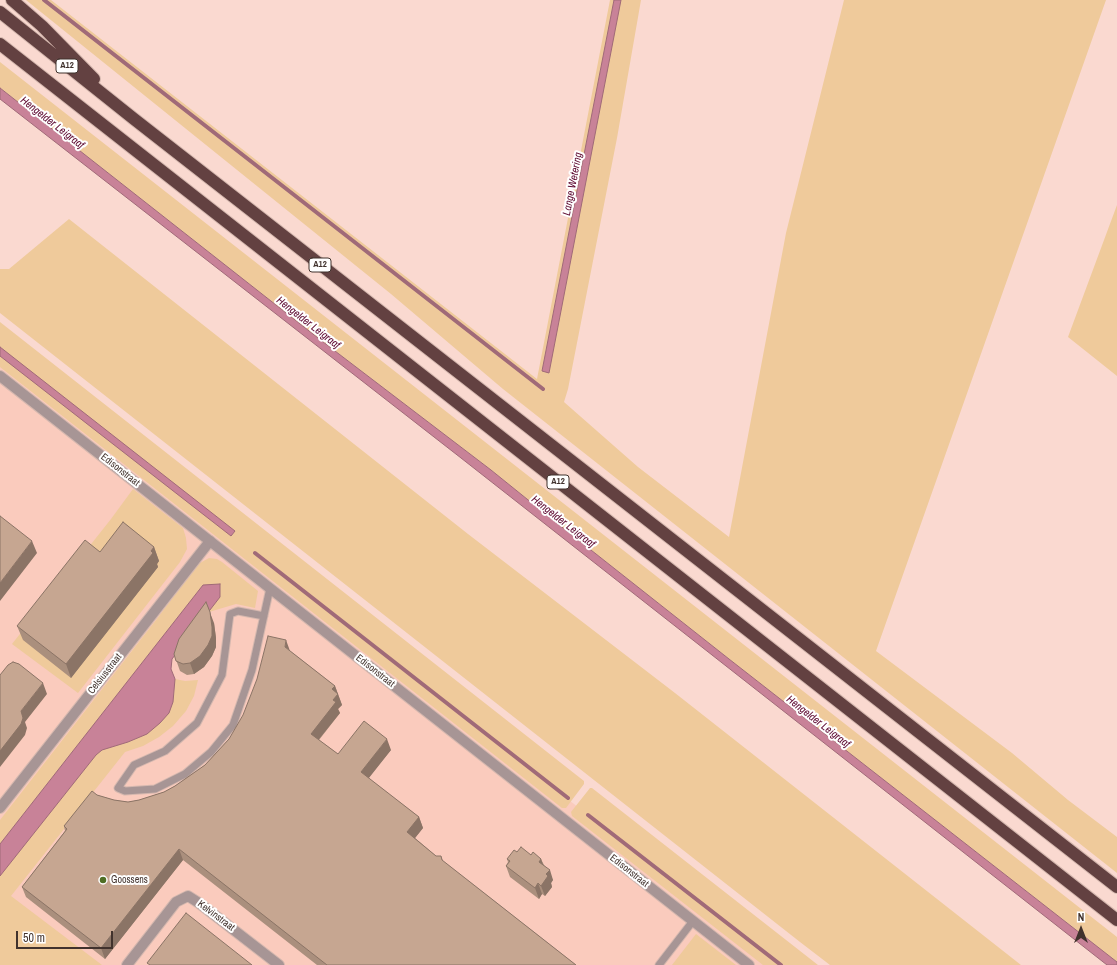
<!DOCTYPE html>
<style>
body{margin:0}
#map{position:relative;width:1117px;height:965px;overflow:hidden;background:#fad9d0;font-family:"Archivo Narrow",sans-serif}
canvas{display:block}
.north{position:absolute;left:1061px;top:909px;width:40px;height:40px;-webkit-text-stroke:3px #fff;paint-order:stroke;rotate:0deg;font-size:11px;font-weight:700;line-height:16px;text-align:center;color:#41322d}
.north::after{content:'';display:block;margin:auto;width:14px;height:18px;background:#41322d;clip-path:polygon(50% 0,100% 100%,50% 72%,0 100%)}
.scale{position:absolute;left:16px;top:931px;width:97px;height:18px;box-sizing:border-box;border:2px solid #41322d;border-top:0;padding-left:5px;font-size:12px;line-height:14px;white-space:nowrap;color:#41322d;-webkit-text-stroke:3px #fff;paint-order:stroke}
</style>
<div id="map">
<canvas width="1117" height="965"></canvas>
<div class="north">N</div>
<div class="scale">50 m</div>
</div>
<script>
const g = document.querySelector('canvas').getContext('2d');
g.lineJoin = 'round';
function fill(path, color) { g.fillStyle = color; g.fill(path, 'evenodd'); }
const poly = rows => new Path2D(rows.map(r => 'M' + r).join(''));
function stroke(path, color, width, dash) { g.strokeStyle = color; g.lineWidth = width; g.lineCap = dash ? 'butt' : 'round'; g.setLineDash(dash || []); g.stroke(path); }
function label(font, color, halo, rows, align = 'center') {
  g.font = font + ' "Archivo Narrow",sans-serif'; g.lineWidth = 4; g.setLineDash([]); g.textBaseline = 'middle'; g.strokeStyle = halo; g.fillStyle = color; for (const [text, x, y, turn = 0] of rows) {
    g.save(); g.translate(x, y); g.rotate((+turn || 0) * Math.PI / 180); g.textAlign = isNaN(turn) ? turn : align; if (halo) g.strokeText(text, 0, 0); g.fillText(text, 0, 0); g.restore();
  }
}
fill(poly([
 [0,352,588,815,781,965,0,965]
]), '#facbbd');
fill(poly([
 [26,0,51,0,537,379,610,0,641,0,617,138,568,389,564,402,638,467,729,537,786,233,844,0,1106,0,876,651,1012,753,1068,800,1117,837,1117,873,503,389,391,294],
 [0,62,1117,937,1117,962,729,659,553,520,491,470,318,338,0,88],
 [1117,205,1117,376,1068,337],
 [69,219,468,534,675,693,1021,965,830,965,800,942,0,313,0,269,9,269],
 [0,322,584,781,584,784,566,808,562,808,0,367],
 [133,489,183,528,186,538,187,549,180,562,78,693,12,644,111,519],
 [209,558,217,559,222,562,258,591,255,608,236,604,209,612,203,585,0,844,0,820,156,620,198,564],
 [175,679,185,681,198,680,194,696,186,711,173,726,159,737,143,746,125,752,11,896,102,965,0,965,0,876,96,755,102,750,128,742,147,734,174,694],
 [590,788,592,788,818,965,763,965,572,816,571,812],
 [696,934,736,965,672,965]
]), '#efca9b');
const water = poly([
 [614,0,621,0,549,373,542,371,614,0],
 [0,88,318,338,491,470,553,520,729,659,1117,962,1117,965,1107,965,461,458,0,99,0,88],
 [0,347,235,531,231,536,0,356,0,347],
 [220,584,220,597,172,659,171,669,175,679,173,702,169,713,160,723,147,734,128,742,102,750,96,755,0,876,0,844,203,585,220,584]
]);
fill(water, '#c88298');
stroke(water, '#a06a78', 1);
stroke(poly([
 [44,0,543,389],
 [255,553,568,798],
 [588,815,781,965]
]), '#a06a78', 4);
const service = poly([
 [264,616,238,611,230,614,222,675,197,723,165,751,134,765,118,788,125,791,155,789,185,774,211,752,233,725,252,670,270,588],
 [659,965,693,921]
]);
const minor = poly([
 [0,808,210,541],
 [127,965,176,902,188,896,199,903,279,965]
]);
const tertiary = poly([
 [0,376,749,965]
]);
const motorway = poly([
 [12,0,42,26,94,79],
 [0,12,134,119,1117,887],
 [0,44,1117,920]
]);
stroke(service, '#d5b8af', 9);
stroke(minor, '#d5b8af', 12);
stroke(tertiary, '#d5b8af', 12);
stroke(motorway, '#d5b8af', 14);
stroke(service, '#a79595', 7);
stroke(minor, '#a79595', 10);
stroke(tertiary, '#a79595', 10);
stroke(motorway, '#634141', 12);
fill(poly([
 [154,547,159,561,157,564,158,567,71,678,23,640,17,626],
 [214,623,216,638,216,647,212,656,204,667,194,674,187,675,180,671,174,654],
 [290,651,335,686,342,705,338,709,340,713,319,740,338,754,391,750,368,778,419,817,423,828,415,838,436,856,441,856,443,861,576,965,317,965,183,860,105,959,26,897,22,887,65,831,64,826,97,795,114,800,128,802,139,800,164,792,175,786,205,765,229,739],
 [517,852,531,855,541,859,544,865,553,880,551,883,552,887,545,896,542,894,539,899,510,877,506,866,508,862,507,859]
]), '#aa8f7d');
fill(poly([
 [32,541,37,553,0,601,0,583],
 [154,547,159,561,157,564,158,567,71,678,66,664],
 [206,602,214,623,216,638,216,647,212,656,204,667,194,674,190,663],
 [286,640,290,651,285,647],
 [43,683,47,694,25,722,27,728,25,735,0,767,0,751,21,711],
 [335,686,342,705,338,709,340,713,315,744,311,734,333,700,332,689],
 [387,739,391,750,365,783,361,772],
 [419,817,423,828,411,843,407,832],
 [179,849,183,860,105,959,101,948],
 [541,859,545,870,539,862],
 [550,870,553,880,551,883,552,887,545,896,541,886,546,874],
 [538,883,542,894,539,899,535,888]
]), '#8b7466');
const building = poly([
 [0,516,32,541,0,583,0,516],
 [123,522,154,547,151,551,153,553,66,664,17,626,85,540,100,552,123,522],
 [206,602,210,612,212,627,212,636,208,645,200,656,190,663,183,664,176,661,174,654,179,639,206,602],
 [268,636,286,640,285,647,335,686,332,689,338,694,333,700,336,702,311,734,338,754,364,721,387,739,361,772,419,817,407,832,436,856,441,856,442,860,576,965,327,965,179,849,101,948,22,887,67,829,64,826,92,791,97,795,114,800,128,802,139,800,164,792,175,786,205,765,229,739,243,715,257,679,268,636],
 [13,662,19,664,43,683,21,711,23,718,21,724,0,751,0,675,8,665,13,662],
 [521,847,531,855,533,852,541,859,539,862,550,870,546,874,548,876,541,886,538,883,535,888,506,866,510,861,507,859,514,850,517,852,521,847],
 [186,913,252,965,150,965,147,963,186,913]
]);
fill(building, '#c6a691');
stroke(building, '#8b7466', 1);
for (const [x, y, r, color] of [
 [103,880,4,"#4f6e24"]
]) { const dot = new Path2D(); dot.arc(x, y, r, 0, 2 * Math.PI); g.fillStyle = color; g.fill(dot); stroke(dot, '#fff', 1.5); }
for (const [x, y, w] of [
 [67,66,22],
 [320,265,22],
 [558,482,22]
]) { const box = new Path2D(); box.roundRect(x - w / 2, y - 7, w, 14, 3); g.fillStyle = '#fff'; g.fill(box); stroke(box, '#41322d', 1); }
label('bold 9px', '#41322d', null, [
 ["A12",67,66],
 ["A12",320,265],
 ["A12",558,482]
]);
label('10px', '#41322d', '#fff', [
 ["Edisonstraat",120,470,38],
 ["Edisonstraat",375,671,38],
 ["Celsiusstraat",105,674,-52],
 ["Edisonstraat",629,871,38],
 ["Kelvinstraat",216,916,37]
]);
label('10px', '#41322d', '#fff', [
 ["Goossens",111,880]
], 'left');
label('italic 11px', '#5d0830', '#fff', [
 ["Hengelder Leigraaf",52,123,38],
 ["Lange Wetering",573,184,-79],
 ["Hengelder Leigraaf",308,323,38],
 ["Hengelder Leigraaf",563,522,38],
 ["Hengelder Leigraaf",818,722,38]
]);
</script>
